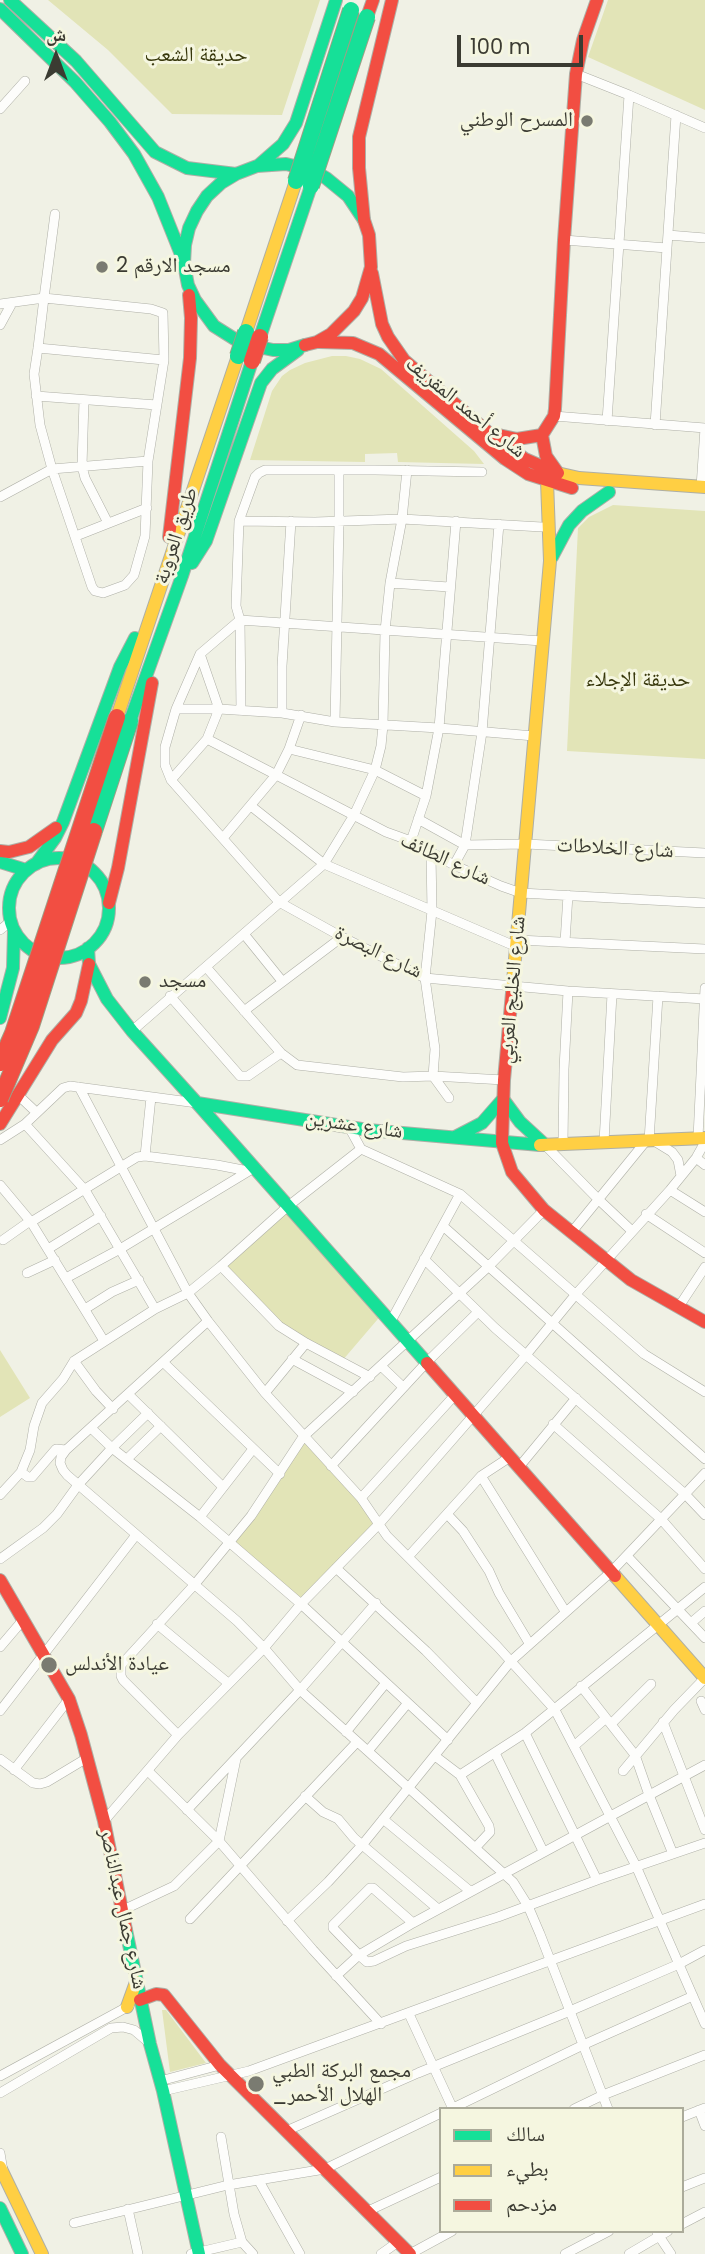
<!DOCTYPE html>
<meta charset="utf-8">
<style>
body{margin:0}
#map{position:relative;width:705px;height:2254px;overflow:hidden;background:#f0f1e5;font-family:Poppins,"Noto Naskh Arabic",sans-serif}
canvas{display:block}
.legend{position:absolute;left:439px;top:2107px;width:245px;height:126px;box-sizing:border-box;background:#f5f6e0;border:2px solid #abab9a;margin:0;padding:9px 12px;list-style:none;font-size:21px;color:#3b3b32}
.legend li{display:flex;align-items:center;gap:14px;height:35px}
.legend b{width:35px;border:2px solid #abab9a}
.north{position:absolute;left:21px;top:21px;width:70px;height:70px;-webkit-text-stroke:5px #f5f6e0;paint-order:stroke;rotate:0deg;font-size:19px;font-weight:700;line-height:28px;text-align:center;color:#3b3b32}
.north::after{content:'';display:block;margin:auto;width:24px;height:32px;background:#3b3b32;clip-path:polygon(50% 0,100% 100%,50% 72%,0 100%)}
.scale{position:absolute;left:457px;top:35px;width:126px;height:32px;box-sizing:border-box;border:4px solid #3b3b32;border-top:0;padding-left:9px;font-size:21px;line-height:24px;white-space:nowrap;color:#3b3b32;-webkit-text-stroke:5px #f5f6e0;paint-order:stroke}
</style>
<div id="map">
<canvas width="705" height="2254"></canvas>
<ul class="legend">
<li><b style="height:9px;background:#16e098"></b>سالك</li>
<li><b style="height:9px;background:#ffcf43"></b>بطيء</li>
<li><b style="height:9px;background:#f24e42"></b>مزدحم</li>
</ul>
<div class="north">ش</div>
<div class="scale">100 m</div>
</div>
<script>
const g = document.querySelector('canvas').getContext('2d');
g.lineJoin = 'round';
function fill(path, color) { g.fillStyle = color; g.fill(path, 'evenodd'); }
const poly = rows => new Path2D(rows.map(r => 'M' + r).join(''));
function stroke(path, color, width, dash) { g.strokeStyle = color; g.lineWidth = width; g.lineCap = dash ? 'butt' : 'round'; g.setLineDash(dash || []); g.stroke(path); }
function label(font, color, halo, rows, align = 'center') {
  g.font = font + ' Poppins,"Noto Naskh Arabic",sans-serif'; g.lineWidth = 6; g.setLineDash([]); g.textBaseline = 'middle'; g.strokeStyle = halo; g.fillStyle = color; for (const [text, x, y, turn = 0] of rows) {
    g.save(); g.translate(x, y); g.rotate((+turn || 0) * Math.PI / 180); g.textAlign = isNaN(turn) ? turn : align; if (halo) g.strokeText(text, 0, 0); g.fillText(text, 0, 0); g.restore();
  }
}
fill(poly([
 [48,0,320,0,282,115,172,114,108,50],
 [608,0,705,0,705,110,588,57],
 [332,356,346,356,360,359,381,369,474,451,484,464,398,462,397,453,365,454,365,462,250,460,272,391,282,376,290,370,305,363],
 [613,505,705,511,705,759,567,751,578,528,589,517],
 [287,1207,383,1313,342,1361,280,1326,222,1266],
 [0,1350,30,1398,0,1417],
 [303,1437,378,1524,298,1607,229,1543],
 [162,2010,166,2010,206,2063,170,2072]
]), '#e2e4b7');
const street = poly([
 [576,74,629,95,705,128],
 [0,109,25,81],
 [668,235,705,238],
 [564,240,667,248],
 [0,304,44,298,151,309,163,313,164,360,148,461,145,536,134,575,125,585,103,593,95,591,92,587,52,469,40,425,34,374,38,348,44,298,55,214],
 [0,325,12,303],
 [38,348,164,360],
 [36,396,157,405],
 [84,400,82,466,85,478,108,523],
 [554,416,705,428],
 [607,421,629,95],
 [655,425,676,115],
 [701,487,705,428],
 [0,497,52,469,148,461],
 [239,521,315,522,402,519,542,527],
 [76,536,147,508],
 [390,583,449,587],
 [542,641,240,620,200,654,176,709,165,747,165,765,171,780,279,902,342,937,425,978,568,991,705,999],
 [176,709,219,709,282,713,335,722,439,728,534,736],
 [241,711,240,620,236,606,239,521,255,477,259,473,265,470,375,470,482,472],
 [282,713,282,666,291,521],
 [335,722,339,522,339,470],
 [207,739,386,832,411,841,454,865,501,886,521,893,705,903],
 [289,749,375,770,426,796],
 [171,780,207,739,219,709,200,654],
 [251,806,324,864,517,947],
 [418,819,465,845,526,844,705,853],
 [223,838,276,775,289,749,301,715],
 [411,841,426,796,439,728,456,521],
 [431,854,432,911,425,978,435,1049,433,1076,449,1098],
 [454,865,465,845,482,732,499,524],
 [0,930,11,921],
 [244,934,282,981],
 [518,940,705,949],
 [565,942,568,895],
 [206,967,281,1053,297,1065,403,1077,433,1076,504,1080],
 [170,996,240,1076,248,1076,281,1053],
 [244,1011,342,937],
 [132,1031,324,864,354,815,375,770,381,746,383,725,385,631,390,583,402,519,407,470],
 [79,1087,188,1293,208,1321,265,1393,361,1498,387,1536,497,1646,555,1710,636,1866,705,2024],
 [18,1095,36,1112],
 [25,1124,85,1190,155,1309],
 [349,1127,361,1149,460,1194,644,1354,705,1392],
 [698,1138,705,988],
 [0,1140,25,1124,63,1088,70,1086,197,1103],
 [649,1141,658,996],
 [654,1141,672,1152,678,1160,681,1176],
 [604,1142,612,994],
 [563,1144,564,1069,568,991],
 [545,1145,599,1200,632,1231],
 [145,1156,151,1097],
 [696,1158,705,1165],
 [0,1185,31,1222,104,1341],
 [670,1190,705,1212],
 [646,1214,705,1253],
 [31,1222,137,1157,145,1156,217,1165,248,1171],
 [443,1226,705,1459],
 [571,1233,646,1141],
 [3,1240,30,1221],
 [48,1249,101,1216],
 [424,1259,495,1328,685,1494,705,1515],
 [221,1266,279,1326,306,1343,370,1377],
 [27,1273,55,1260],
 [66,1278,120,1249,249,1171],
 [678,1308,705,1267],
 [85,1309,112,1292,139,1280],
 [208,1321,66,1450,61,1457,60,1463,63,1470,67,1475,237,1621,264,1648,300,1690,513,1882,528,1906,540,1934,608,2109],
 [391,1321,460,1194],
 [292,1359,353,1392],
 [74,1361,96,1391,113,1409],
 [163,1362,280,1474],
 [381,1366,403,1387],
 [265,1393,306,1343],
 [129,1395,223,1487],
 [553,1424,661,1519,705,1569],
 [91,1428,112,1448,200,1517,301,1604,448,1740],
 [127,1459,161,1426],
 [331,1466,426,1363,478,1312],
 [519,1467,576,1398],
 [21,1472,28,1477,32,1477,56,1449,66,1450],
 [481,1476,565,1611],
 [0,1495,21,1472,30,1450,34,1426,42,1403,63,1379,74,1361,155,1309,188,1293,221,1266,287,1207,361,1149],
 [361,1498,455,1395],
 [447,1514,463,1531,489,1571,499,1593,529,1643],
 [200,1517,253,1449],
 [627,1556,705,1638],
 [408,1557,481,1476,510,1457],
 [0,1559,43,1528,57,1514,78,1485,112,1448,148,1413],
 [336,1568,426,1651,476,1702],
 [691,1623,705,1611],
 [157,1624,228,1683],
 [0,1647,23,1620],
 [581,1686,635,1755,649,1795,673,1854],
 [701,1701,705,1710],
 [0,1711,136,1535],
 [663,1722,705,1830],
 [611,1724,651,1684],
 [346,1732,385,1684],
 [525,1733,597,1880],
 [178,1735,123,1680,121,1676,121,1665,195,1584,251,1516,303,1437,488,1267,544,1210],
 [574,1746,606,1718],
 [368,1751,407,1704],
 [495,1753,543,1851],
 [435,1756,460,1775,489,1826,490,1832,476,1847],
 [0,1759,33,1783,40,1784,47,1782,87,1758],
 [14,1770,69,1699],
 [148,1771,219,1841,313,1950,381,2024],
 [623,1771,674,1710,705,1678],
 [460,1775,525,1733,705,1587],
 [305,1796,323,1812,338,1819,354,1838,438,1909],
 [187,1810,300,1690,376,1603],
 [383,1819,470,1891],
 [104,1821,178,1735,264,1648,301,1604,379,1524,526,1355,576,1294,670,1190,696,1158,705,1142],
 [123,1910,174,1886,219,1841,236,1759],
 [190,1919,357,1742],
 [287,1921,328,1882,363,1844,511,1661,611,1572,705,1473],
 [413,1923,373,1888,370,1888,333,1925,333,1928,359,1955,367,1962,374,1961,406,1946,498,1917,597,1880,705,1843],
 [336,1976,359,1955,413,1923,705,1765],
 [409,2014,453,2109],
 [0,2076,129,2006],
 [160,2081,220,2065],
 [163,2091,249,2071,705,1904],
 [0,2093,111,2028,123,2027,134,2030,147,2041],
 [451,2109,583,2045,693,1996],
 [574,2109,603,2095,705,2055],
 [699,2110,705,2126],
 [682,2117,705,2108],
 [286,2131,418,2073,570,2011,679,1964,705,1950],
 [221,2137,234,2214,242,2242,253,2254],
 [0,2153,3,2171],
 [259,2181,300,2254],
 [682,2187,705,2178],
 [128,2209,138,2254],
 [368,2211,441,2177],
 [74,2223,228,2185,325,2169,441,2113],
 [682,2224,705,2212],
 [657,2233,671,2254],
 [191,2254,242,2242],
 [381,2254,398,2242],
 [410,2254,452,2231],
 [565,2254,609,2231],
 [629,2254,668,2231]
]);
const fast = poly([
 [10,0,76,61,155,152,187,168,236,174],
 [0,9,75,82,110,122,134,154,158,197,184,262],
 [259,165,283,144,296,123,336,0],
 [260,337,311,186],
 [305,345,289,350,273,350,241,343,214,326,195,300,188,285,184,264,185,245,189,228,197,211,207,196,221,183,236,174,257,166,286,164,314,171,326,178,348,196,364,220],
 [552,557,569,525,582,511,609,492],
 [192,563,206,541,261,383,272,369,298,350],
 [130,721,182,576,252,361],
 '9 908a50 50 0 1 1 100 0a50 50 0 1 1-100 0Z',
 [0,862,26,870],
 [36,864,55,838,63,822,120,667,135,638],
 [88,948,89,964,107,999,132,1031,197,1103,368,1130,540,1145],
 [0,1018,13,968,14,930],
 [197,1103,427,1363],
 [455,1137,482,1123,503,1099,520,1122,545,1145],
 [126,1930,150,2044,163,2091,199,2254],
 [0,2208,22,2254]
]);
const slow = poly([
 [246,332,296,181],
 [557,473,579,478,705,487],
 [117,717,238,356],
 [512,993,550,561,547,481],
 [540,1145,705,1138],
 [615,1576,705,1678],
 [127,2007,136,1982],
 [0,2167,42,2254]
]);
const jam = poly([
 [367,17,373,0],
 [372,273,382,324,388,337,404,360,489,433,525,459,557,473],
 [319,342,353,343,379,354,505,459,528,474,572,488],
 [305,345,317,342,331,334,354,311,362,298,371,267,369,235,364,220,359,168,359,137,392,0],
 [494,434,517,439,542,435],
 [558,473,546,456,542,435,554,416,555,409,564,240,576,74,583,40,597,0],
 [169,537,190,358,191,318,189,295],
 [0,851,9,852,29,847,56,828],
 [109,903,118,868,152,683],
 [512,993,504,1080,502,1143,512,1172,544,1210,631,1280,705,1322],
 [0,1124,52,1040,76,1013,81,1001,89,964],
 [427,1363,615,1576],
 [0,1580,69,1699,81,1735,104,1821,126,1930],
 [140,2000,156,1994,164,1995,220,2065,410,2254]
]);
stroke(street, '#aeafa6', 10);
stroke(fast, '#aeafa6', 14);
stroke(slow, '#aeafa6', 14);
stroke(jam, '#aeafa6', 14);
stroke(street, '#fdfdfb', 9);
stroke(fast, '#16e098', 12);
stroke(slow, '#ffcf43', 12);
stroke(jam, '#f24e42', 12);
const fastBridge = poly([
 [296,181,351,10],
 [311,186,367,17],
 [238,356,246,332],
 [94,831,130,721]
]);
const jamBridge = poly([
 [252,361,260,337],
 [0,1063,13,1033,117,717],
 [0,1099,31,1026,94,831]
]);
stroke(fastBridge, '#9e9e86', 18, []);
stroke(jamBridge, '#9e9e86', 18, []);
stroke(fastBridge, '#16e098', 16);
stroke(jamBridge, '#f24e42', 16);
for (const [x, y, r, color] of [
 [587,121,7,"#7a7b71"],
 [102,267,7,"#7a7b71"],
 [145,982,7,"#7a7b71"],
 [49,1665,9,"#7a7b71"],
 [256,2084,9,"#7a7b71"]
]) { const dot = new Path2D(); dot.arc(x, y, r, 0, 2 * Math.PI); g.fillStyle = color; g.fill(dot); stroke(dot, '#f5f6e0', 2.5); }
label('21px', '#37370b', '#f5f6e0', [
 ["حديقة الشعب",196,56],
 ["حديقة الإجلاء",638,681]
]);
label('21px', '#3b3b32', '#f5f6e0', [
 ["المسرح الوطني",573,121,"right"],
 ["مسجد الارقم 2",116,267],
 ["مسجد",159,982],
 ["عيادة الأندلس",65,1665],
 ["مجمع البركة الطبي",272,2072],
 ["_الهلال الأحمر",272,2096]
], 'left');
label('21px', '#3b3b32', '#f5f6e0', [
 ["شارع أحمد المقريف",465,408,39],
 ["طريق العروبة",177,536,-72],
 ["شارع الخلاطات",615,849,3],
 ["شارع الطائف",445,860,25],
 ["شارع البصرة",378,953,26],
 ["شارع الخليج العربي",513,990,-85],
 ["شارع عشرين",354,1126,8],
 ["شارع جمال عبدالناصر",122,1909,78]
]);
</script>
